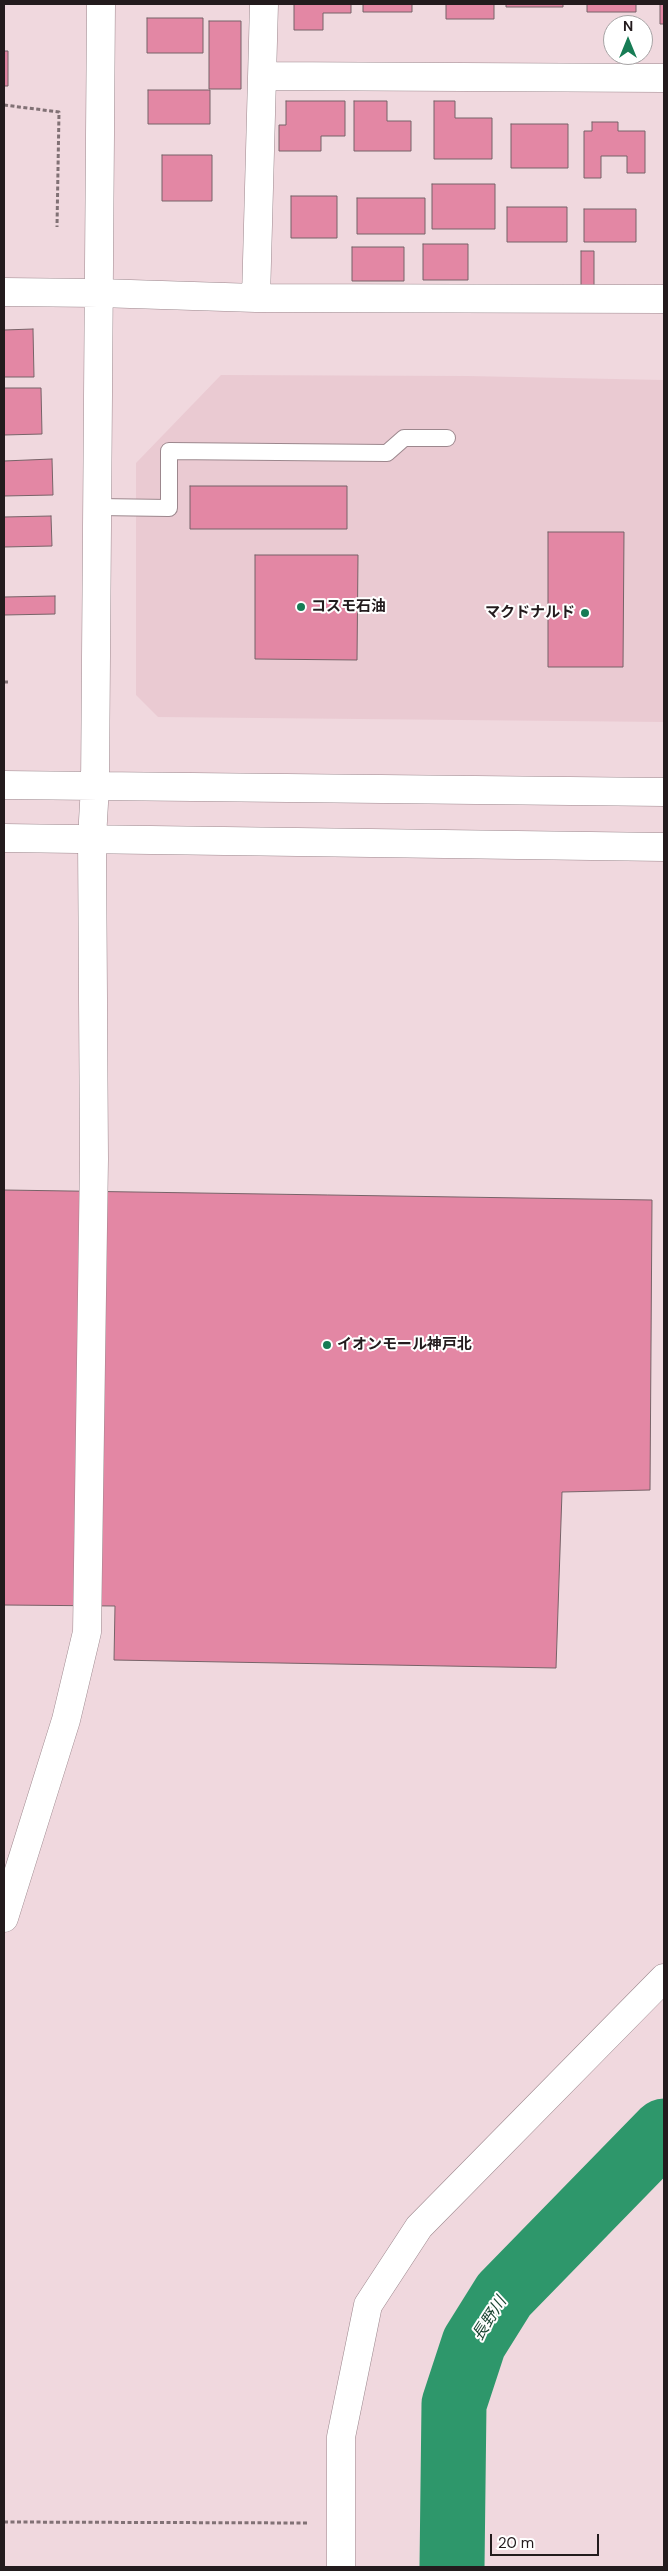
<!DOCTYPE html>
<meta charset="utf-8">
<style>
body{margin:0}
#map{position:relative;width:668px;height:2571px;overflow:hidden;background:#f0d8de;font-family:"DM Sans",sans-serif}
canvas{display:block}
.frame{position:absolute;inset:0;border:5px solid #231b1d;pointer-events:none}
.north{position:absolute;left:603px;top:15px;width:50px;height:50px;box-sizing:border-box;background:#fff;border:1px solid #a7a4a5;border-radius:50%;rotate:0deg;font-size:14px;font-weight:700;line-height:20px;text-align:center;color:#231b1d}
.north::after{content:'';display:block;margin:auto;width:18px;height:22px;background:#177c55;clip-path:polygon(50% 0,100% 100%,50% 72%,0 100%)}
.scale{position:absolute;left:490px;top:2534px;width:109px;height:22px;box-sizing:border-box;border:2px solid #231b1d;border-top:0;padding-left:6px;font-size:15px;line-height:18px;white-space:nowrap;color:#231b1d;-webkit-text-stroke:4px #fff;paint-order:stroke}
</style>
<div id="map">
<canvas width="668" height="2571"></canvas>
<div class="frame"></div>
<div class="north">N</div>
<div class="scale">20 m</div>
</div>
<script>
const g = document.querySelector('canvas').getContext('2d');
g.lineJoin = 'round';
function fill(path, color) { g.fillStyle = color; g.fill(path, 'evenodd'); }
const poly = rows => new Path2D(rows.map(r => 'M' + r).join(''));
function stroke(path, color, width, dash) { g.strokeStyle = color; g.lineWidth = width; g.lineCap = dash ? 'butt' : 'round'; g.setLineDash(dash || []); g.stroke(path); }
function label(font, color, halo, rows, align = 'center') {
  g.font = font + ' "DM Sans","Noto Sans JP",sans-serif'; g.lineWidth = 4; g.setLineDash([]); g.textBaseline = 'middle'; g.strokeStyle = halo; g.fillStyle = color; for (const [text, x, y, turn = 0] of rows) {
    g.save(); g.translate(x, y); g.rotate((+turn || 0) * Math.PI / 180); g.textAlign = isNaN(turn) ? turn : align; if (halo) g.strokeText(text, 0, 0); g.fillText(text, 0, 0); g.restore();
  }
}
fill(poly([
 [221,375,467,376,664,380,664,722,158,717,136,695,136,463]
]), '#eacad2');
stroke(poly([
 [452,2567,454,2404,474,2343,504,2295,664,2131]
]), '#2e976b', 65);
const building = poly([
 [294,4,351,4,351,13,323,13,323,30,294,30,294,4],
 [363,4,412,4,412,12,363,12,363,4],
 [446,4,494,4,494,19,446,19,446,4],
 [506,4,563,4,563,7,506,7,506,4],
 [587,4,636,4,636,12,587,12,587,4],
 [660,4,664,4,664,24,660,24,660,4],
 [147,18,203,18,203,53,147,53,147,18],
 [209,21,241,21,241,89,209,89,209,21],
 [4,51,8,51,8,86,4,86,4,51],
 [148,90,210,90,210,124,148,124,148,90],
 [286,101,345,101,345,136,321,136,321,151,279,151,279,125,286,125,286,101],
 [354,101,387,101,387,121,411,121,411,151,354,151,354,101],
 [434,101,455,101,455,118,492,118,492,159,434,159,434,101],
 [592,122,618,122,618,131,645,131,645,173,627,173,627,156,601,156,601,178,584,178,584,131,592,131,592,122],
 [511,124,568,124,568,168,511,168,511,124],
 [162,155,212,155,212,201,162,201,162,155],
 [432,184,495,184,495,229,432,229,432,184],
 [291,196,337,196,337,238,291,238,291,196],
 [357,198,425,198,425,234,357,234,357,198],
 [507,207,567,207,567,242,507,242,507,207],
 [584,209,636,209,636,242,584,242,584,209],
 [423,244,468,244,468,280,423,280,423,244],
 [352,247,404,247,404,281,352,281,352,247],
 [581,251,594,251,594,286,581,286,581,251],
 [33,329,34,377,4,377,4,330,33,329],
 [4,388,41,388,42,434,4,435,4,388],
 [52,459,53,495,4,496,4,461,52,459],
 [190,486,347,486,347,529,190,529,190,486],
 [51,516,52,546,4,547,4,517,51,516],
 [548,532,624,532,623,667,548,667,548,532],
 [255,555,358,555,357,660,255,659,255,555],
 [55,596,55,614,4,615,4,597,55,596],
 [4,1190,652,1200,650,1490,562,1492,556,1668,114,1660,115,1606,4,1605,4,1190]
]);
fill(building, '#e387a4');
stroke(building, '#776368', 1);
const service = poly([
 [98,507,169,508,169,451,387,453,404,438,447,438]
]);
const minor = poly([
 [262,76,664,78],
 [99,293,256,298,664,299],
 [256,298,264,4],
 [4,1918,66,1720,87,1632,94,1159,92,838],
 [341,2567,341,2437,368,2305,419,2227,664,1978]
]);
const tertiary = poly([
 [4,292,99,293],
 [4,785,664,792],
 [4,838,664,847],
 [92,838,95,786,101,4]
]);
stroke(service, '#9c878d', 18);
stroke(minor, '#9c878d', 29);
stroke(tertiary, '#9c878d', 29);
stroke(poly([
 [4,105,59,112,57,227],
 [4,682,8,682],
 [4,2522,308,2523]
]), '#817175', 3, [4, 2.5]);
stroke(service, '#fff', 16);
stroke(minor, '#fff', 28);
stroke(tertiary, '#fff', 28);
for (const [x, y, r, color] of [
 [301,607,5,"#177c55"],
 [585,613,5,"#177c55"],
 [327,1345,5,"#177c55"]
]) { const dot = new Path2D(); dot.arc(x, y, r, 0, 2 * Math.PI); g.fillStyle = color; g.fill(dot); stroke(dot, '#fff', 2); }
label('bold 15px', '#231b1d', '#fff', [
 ["コスモ石油",311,607],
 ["マクドナルド",575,613,"right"],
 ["イオンモール神戸北",337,1345]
], 'left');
label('italic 16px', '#1b4532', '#fff', [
 ["長野川",490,2319,-57]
]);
</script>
